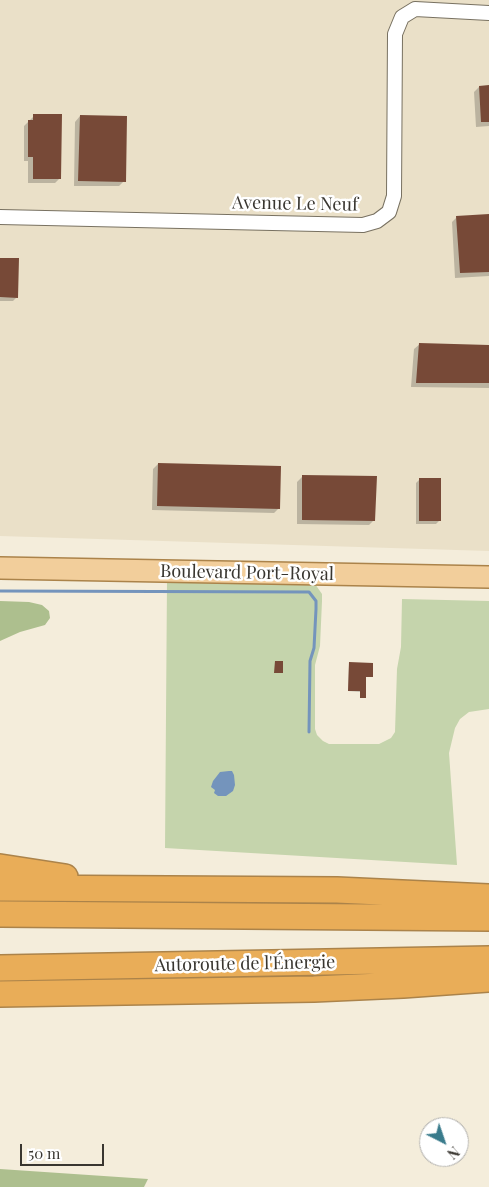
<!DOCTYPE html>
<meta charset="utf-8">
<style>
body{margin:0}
#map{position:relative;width:489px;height:1187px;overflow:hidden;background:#f4eddb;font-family:"Playfair Display",serif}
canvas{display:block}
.north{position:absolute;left:419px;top:1117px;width:50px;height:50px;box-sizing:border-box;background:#fff;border:1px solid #b0afac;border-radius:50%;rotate:139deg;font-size:14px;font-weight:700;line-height:20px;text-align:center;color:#393630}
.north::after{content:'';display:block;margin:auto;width:18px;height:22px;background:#397b8c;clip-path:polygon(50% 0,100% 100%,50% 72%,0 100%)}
.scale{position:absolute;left:20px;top:1144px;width:84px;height:22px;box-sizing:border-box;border:2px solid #393630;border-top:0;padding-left:6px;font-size:15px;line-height:18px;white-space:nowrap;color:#393630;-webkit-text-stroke:4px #fff;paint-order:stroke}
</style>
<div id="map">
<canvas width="489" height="1187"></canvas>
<div class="north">N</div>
<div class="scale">50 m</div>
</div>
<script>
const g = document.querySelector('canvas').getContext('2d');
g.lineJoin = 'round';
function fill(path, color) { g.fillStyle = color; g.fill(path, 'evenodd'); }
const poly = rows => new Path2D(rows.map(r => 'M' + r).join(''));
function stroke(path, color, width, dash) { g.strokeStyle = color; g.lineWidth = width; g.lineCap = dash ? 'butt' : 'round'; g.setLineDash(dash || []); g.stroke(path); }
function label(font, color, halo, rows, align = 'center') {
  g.font = font + ' "Playfair Display",serif'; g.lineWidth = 5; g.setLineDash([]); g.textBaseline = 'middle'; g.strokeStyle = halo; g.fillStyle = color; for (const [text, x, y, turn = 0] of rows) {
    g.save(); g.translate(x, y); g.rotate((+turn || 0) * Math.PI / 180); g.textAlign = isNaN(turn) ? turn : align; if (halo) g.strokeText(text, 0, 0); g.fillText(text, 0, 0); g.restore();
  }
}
fill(poly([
 [0,0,489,0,489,551,0,536]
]), '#eae0c8');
fill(poly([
 [167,581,315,584,322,594,322,601,320,646,315,665,315,729,317,735,323,741,329,744,379,744,391,738,395,732,397,669,401,647,402,599,489,601,489,709,469,712,460,719,455,728,449,753,457,865,165,848]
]), '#c5d4ac');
fill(poly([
 [0,601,29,602,42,605,49,611,50,618,45,625,20,632,0,641],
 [0,1169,148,1179,144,1187,0,1187]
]), '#adbf8e');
fill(poly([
 [229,771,232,771,234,775,235,785,233,791,226,796,218,796,214,793,215,790,211,787,213,781,220,772]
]), '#7494bc');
fill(poly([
 [479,87,489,87,489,126,476,127,474,92],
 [34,116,60,178,55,183,28,183,28,161,24,161,24,126],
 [80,116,124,181,119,186,74,186,75,122],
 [489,215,489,276,455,278,452,222,457,217],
 [0,259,17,297,13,301,0,301],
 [420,344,489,346,489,388,411,387,414,349],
 [158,464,279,508,274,513,152,510,153,469],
 [302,477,374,520,369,525,297,524,297,482],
 [420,479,440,520,436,524,416,524,416,483],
 [349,664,371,677,365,677,364,698,360,698,360,692,348,691]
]), '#0003');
stroke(poly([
 [0,591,309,592,316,601,316,609,314,648,310,661,309,732]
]), '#7494bc', 3);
fill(poly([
 [489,85,489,122,481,122,479,86],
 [33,114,62,114,61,179,33,179,33,157,28,157,28,120,33,120],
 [80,115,127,116,126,182,78,181],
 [489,214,489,272,460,273,456,216],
 [0,258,19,258,18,298,0,297],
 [419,343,489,345,489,383,416,383],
 [158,463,281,466,280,509,157,506],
 [302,475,377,476,375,521,302,520],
 [419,478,441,478,441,521,419,521],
 [275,661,283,661,283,673,274,673],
 [349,662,373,663,373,677,366,677,366,698,360,698,360,691,348,691]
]), '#774937');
const minor = poly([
 [0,217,363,225,377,221,389,212,394,196,395,34,402,17,415,9,489,13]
]);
const primary = poly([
 [0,568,489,577]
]);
const motorway = poly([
 [0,867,65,877],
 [0,888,337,890,489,897],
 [0,914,489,918],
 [0,968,489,959],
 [0,994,314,989,403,985,489,979]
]);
stroke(minor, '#787161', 16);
stroke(primary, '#ab834a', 24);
stroke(motorway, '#ab834a', 28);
stroke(minor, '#fff', 14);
stroke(primary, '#f2ce9b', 21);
stroke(motorway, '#e9ad58', 25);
label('18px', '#393630', '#fff', [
 ["Avenue Le Neuf",295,204,1],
 ["Boulevard Port-Royal",247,573,1],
 ["Autoroute de l'Énergie",245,964,-1]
]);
</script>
